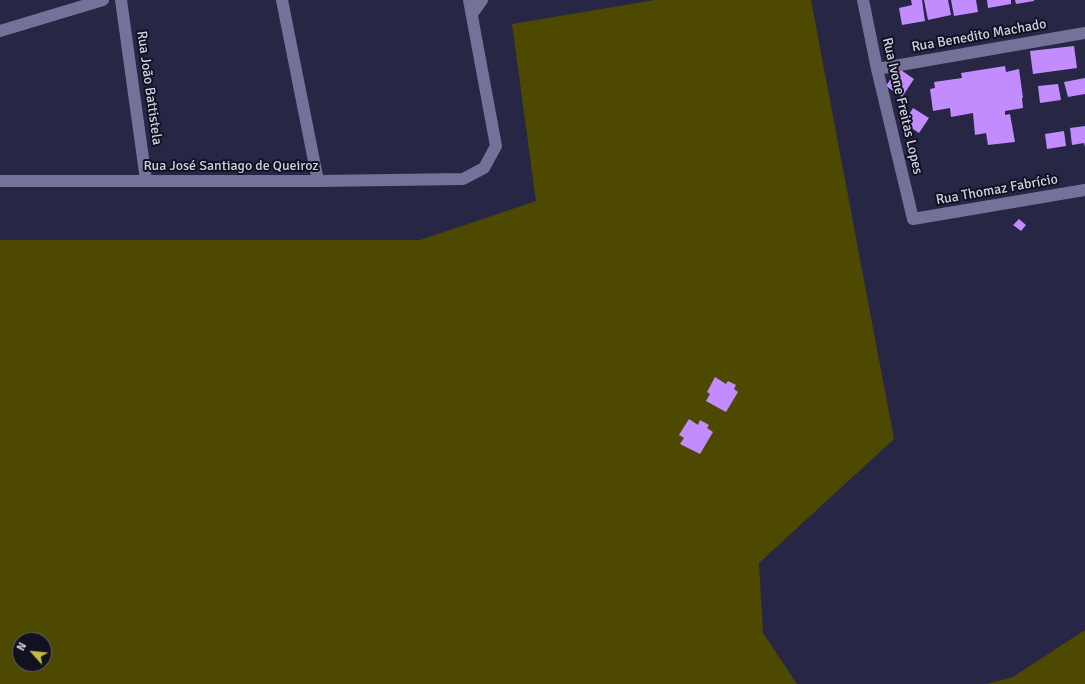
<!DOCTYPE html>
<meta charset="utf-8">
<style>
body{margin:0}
#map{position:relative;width:1085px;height:684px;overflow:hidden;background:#272645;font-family:Signika,sans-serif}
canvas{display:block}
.north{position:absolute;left:12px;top:632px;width:40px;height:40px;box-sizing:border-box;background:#12111f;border:1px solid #5d5d6e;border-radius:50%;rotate:297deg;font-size:11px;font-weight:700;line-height:16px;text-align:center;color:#cecfe4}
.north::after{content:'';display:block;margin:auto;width:14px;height:18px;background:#c6bc3c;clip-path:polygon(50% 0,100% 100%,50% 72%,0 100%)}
</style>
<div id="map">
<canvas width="1085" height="684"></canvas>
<div class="north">N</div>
</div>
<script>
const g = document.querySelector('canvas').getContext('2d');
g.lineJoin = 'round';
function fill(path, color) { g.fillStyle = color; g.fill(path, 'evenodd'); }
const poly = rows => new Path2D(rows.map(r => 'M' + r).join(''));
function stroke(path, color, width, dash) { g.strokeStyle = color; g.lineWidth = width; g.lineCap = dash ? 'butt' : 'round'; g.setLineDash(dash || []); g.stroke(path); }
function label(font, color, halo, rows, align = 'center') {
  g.font = font + ' Signika,sans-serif'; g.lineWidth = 4; g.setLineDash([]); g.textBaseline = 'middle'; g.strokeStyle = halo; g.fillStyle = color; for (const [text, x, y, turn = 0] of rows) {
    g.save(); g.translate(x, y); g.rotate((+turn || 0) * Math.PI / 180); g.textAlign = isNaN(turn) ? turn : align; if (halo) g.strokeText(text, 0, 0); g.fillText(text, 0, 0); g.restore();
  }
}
fill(poly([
 [655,0,811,0,894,439,759,563,763,633,797,684,0,684,0,240,420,240,536,201,512,24],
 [20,640,44,640,44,664,20,664],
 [1085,630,1085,684,987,684,1013,677]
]), '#4e4900');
fill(poly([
 [911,0,922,0,925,21,902,25,899,8,912,5],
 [924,0,948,0,951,15,928,20],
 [951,0,976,0,978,12,954,16],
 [987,0,1011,0,1011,4,988,8],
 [1015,0,1034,0,1034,1,1016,4],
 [1074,46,1077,68,1033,74,1030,51],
 [1005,66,1006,72,1019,69,1023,98,1022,98,1023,108,1005,111,1005,115,1010,114,1015,142,988,145,986,133,975,135,973,113,951,117,950,108,933,111,930,89,935,88,934,82,962,78,961,73],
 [898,68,914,79,902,97,886,86],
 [1085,78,1085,94,1068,97,1064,82],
 [1058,84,1061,100,1040,103,1038,86],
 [913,108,929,118,919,133,904,123],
 [1085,126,1085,147,1084,143,1072,145,1070,128],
 [1064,131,1066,146,1047,149,1045,134],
 [1019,219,1026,225,1021,231,1013,225],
 [715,377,726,384,728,381,736,385,734,389,738,392,726,412,706,401,710,394,707,392],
 [689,419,698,425,700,420,709,425,707,428,713,432,700,454,680,444,684,438,679,435]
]), '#c28cfe');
stroke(poly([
 [121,0,146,180],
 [282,0,318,181],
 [863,0,877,69,913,219,1085,190],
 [472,14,482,0],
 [0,31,103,0],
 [877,69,1085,33],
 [0,181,318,181,463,179,484,168,496,146,469,0]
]), '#737298', 12);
label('14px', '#cecfe4', '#12111f', [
 ["Rua Benedito Machado",979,36,-10],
 ["Rua João Battistela",149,88,82],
 ["Rua Ivone Freitas Lopes",902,106,77],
 ["Rua José Santiago de Queiroz",231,166],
 ["Rua Thomaz Fabrício",997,190,-10]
]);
</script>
